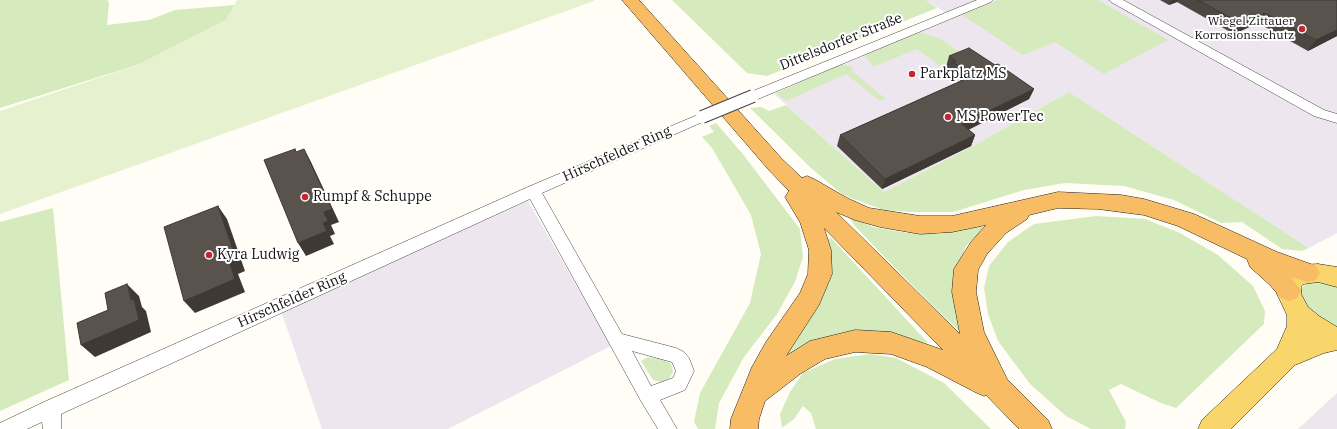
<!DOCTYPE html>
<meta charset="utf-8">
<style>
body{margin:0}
canvas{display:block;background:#fffdf5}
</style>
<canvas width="1337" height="429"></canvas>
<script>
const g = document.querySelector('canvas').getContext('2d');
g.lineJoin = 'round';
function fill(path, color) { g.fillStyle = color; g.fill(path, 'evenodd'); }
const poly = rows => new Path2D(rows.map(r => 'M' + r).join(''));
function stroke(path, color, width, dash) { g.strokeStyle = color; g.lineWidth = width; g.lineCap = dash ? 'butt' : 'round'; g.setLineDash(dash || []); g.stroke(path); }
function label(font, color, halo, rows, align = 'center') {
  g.font = font + ' "IBM Plex Serif",serif'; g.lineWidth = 4; g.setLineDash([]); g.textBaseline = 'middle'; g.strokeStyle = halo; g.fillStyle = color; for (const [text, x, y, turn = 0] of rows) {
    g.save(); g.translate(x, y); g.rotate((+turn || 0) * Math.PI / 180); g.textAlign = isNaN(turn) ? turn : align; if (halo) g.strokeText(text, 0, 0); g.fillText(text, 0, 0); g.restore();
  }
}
fill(poly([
 [926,0,1337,0,1337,233,1309,248,1069,92,973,146,884,192,774,94,954,18],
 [528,201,611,346,448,429,322,429,281,311],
 [1337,393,1337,429,1298,429]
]), '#eee6ef');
fill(poly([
 [0,0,108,0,109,4,107,25,149,20,175,10,235,5,226,20,140,64,0,108],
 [672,0,926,0,937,8,767,76,747,73],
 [998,0,1098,0,1168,40,1104,74,1055,42,1023,55,962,15],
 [918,32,939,38,964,55,940,66,917,49,873,67,865,55],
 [841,64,853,67,852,71,886,99,880,101,846,74,786,101,776,93],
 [1069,92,1309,248,1302,251,1282,249,1242,222,1221,223,1174,200,1124,186,1065,183,1024,190,953,212,912,212,884,210,843,195,811,168,750,108,761,107,769,111,786,105,884,192,973,146],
 [716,123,742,153,800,229,803,257,795,282,777,314,744,357,719,403,715,429,698,429,694,422,700,393,750,303,761,254,751,215,712,148,702,137,714,132,709,126],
 [53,208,69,380,0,411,0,222],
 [848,216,873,227,907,233,939,234,982,226,983,229,966,246,959,264,966,338,897,270,855,226],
 [1096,216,1145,219,1180,233,1218,255,1253,286,1265,311,1264,324,1176,408,1161,403,1121,384,1109,390,1126,422,1125,429,1091,429,1066,416,1030,384,998,341,988,314,984,288,989,266,1008,242,1034,224],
 [831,238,928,343,911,342,869,333,841,333,813,341,783,357,827,239],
 [1312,282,1321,282,1337,286,1337,333,1301,303,1301,289,1305,285],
 [870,354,896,358,944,383,991,429,816,429,811,413,803,406,794,419,782,428,780,414,790,392,803,373,835,359],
 [648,357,665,360,671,364,673,372,669,379,661,382,653,380,641,361]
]), '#d5ebbd');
fill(poly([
 [237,0,594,0,594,1,0,214,0,111,140,64,226,20]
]), '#e6f2cf');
const minor = poly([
 [977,0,993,0,991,2,758,99,753,100,748,99,747,96,748,93,977,0],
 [1109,0,1123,0,1324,110,1337,114,1337,123,1314,116,1111,2,1109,0],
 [702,113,707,114,709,117,707,120,542,193,622,334,676,348,684,352,689,358,694,371,685,390,660,400,677,429,658,429,641,401,530,199,61,414,61,429,43,429,42,422,27,429,0,429,0,423,44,402,528,187,702,113],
 [632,351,672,362,676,371,673,378,651,386,632,351]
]);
const primary = poly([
 [1318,264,1337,267,1337,287,1318,282,1304,284,1301,287,1301,294,1308,307,1319,316,1337,327,1337,350,1324,353,1295,365,1231,429,1198,429,1202,420,1277,349,1287,326,1287,315,1277,294,1277,285,1281,278,1286,271,1292,268,1300,265,1318,264]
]);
const trunk = poly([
 [622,0,639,0,782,159,802,178,807,176,814,179,847,198,869,208,920,216,952,216,1058,192,1121,195,1144,199,1194,214,1277,252,1316,266,1320,273,1316,280,1308,282,1291,277,1301,291,1297,298,1289,301,1281,298,1270,285,1250,267,1247,259,1178,226,1144,215,1098,209,1058,208,1029,215,1027,219,1006,233,987,254,978,270,976,292,984,332,1007,379,1048,420,1052,429,1019,429,986,395,984,396,975,392,927,367,891,354,855,352,825,359,800,374,765,401,759,419,758,429,730,429,731,419,752,367,766,342,800,293,808,274,809,250,800,222,785,197,789,191,768,169,622,0],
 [836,212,855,220,880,227,920,234,952,232,986,225,971,242,954,269,952,292,960,334,836,212],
 [824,228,943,350,891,332,855,330,810,341,786,356,819,305,832,274,831,250,824,228]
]);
stroke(minor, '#444', 1);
stroke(primary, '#222', 1);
stroke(trunk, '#222', 1);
fill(minor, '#fff');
fill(primary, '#f9d66b');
fill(trunk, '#f7bc64');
const minorBridge = poly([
 [702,117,753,96]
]);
stroke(minorBridge, '#444', 14, []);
stroke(minorBridge, '#fff', 12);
fill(poly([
 [1160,0,1337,0,1337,36,1308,51,1258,23,1234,34,1177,2,1169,5],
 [949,56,995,65,1034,89,1029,99,968,130,975,135,971,146,882,189,837,146,840,135,961,81,950,73,950,70,946,67]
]), '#4d4742');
fill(poly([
 [1172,0,1178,0,1177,2,1169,5],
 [1265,13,1258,23,1234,34,1242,24],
 [1337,30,1337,36,1308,51,1316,40],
 [1034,89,1029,99,958,135,962,124],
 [975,135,971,146,882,189,885,179],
 [304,149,311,162,339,222,331,225,335,234,330,236,334,244,306,256,298,243,323,223,324,212],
 [218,206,227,219,245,271,238,274,245,292,195,313,184,301,229,261],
 [127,284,139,296,142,307,146,311,151,332,95,357,81,345,131,300]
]), '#3f3936');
const building = poly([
 [1198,0,1337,0,1337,30,1316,40,1265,13,1242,24,1198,0],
 [969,48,995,65,998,64,1034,89,962,124,975,135,885,179,840,135,972,76,953,62,956,61,949,56,969,48],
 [295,149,296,152,304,149,332,209,324,212,328,221,323,223,327,231,298,243,264,160,295,149],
 [218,206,236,258,229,261,235,279,184,301,164,227,218,206],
 [127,284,131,300,134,299,139,320,81,345,77,323,108,310,105,293,127,284]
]);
fill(building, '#5a524d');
stroke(building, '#3f3936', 1);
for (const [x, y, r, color] of [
 [1302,29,4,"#c4262e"],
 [912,74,4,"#c4262e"],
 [948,117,4,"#c4262e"],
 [305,197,4,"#c4262e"],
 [209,255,4,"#c4262e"]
]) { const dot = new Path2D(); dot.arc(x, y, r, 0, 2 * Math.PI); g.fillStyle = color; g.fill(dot); stroke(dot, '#fff', 1.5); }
label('12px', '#111', '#fff', [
 ["Wiegel Zittauer",1294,22],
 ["Korrosionsschutz",1294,36]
], 'right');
label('14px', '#111', '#fff', [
 ["Dittelsdorfer Straße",841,42,-22],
 ["Hirschfelder Ring",617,154,-24],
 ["Hirschfelder Ring",292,300,-24]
]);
label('14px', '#111', '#fff', [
 ["Parkplatz MS",920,74],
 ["MS PowerTec",956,117],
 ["Rumpf & Schuppe",313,197],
 ["Kyra Ludwig",217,255]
], 'left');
</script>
